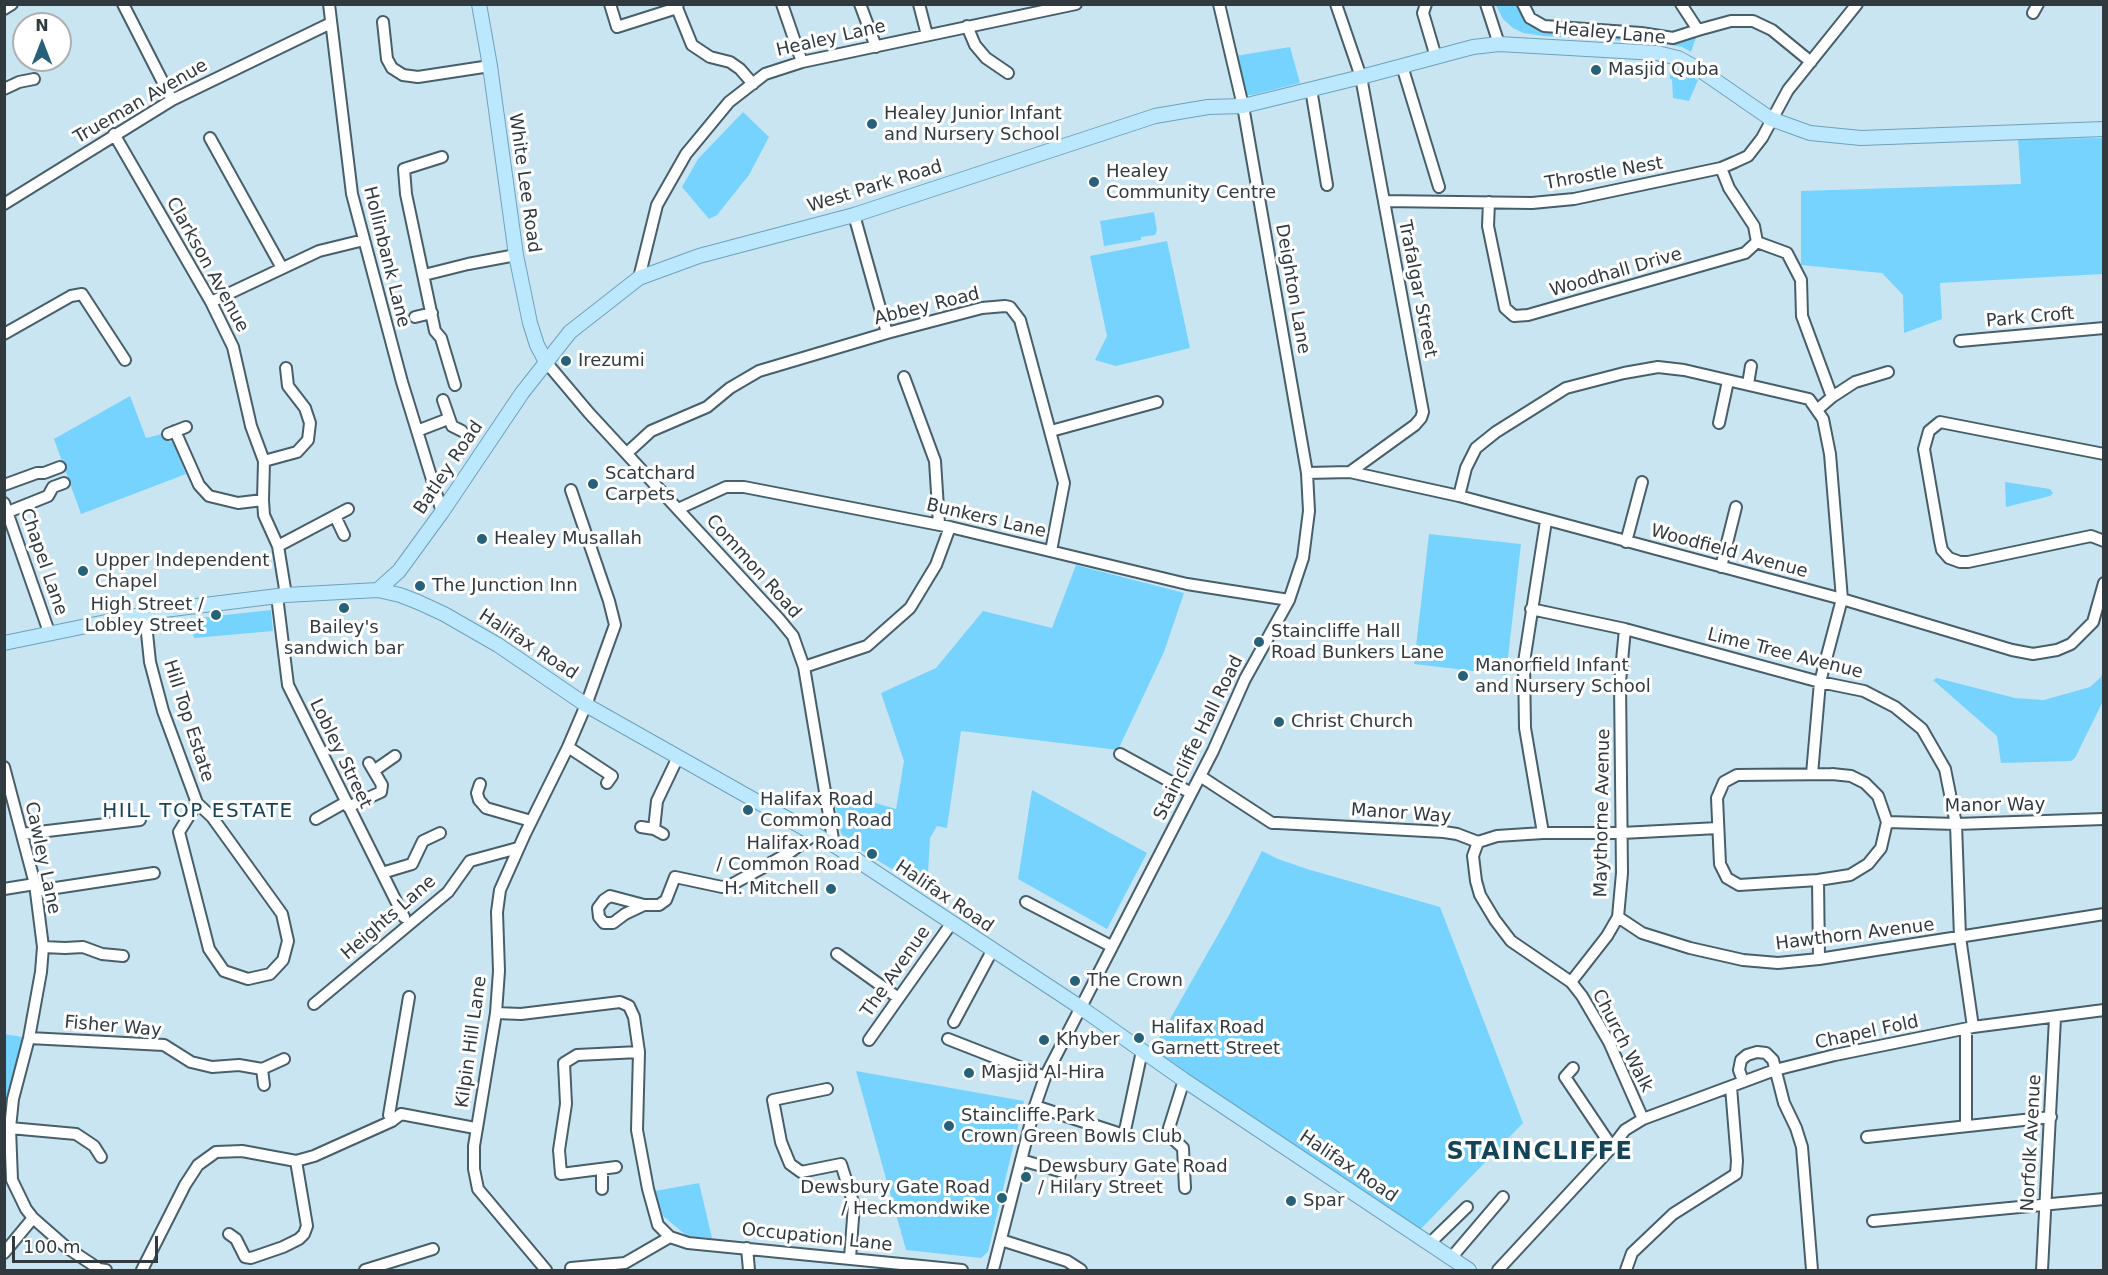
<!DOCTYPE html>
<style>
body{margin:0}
#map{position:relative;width:2108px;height:1275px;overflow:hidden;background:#cae5f2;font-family:"DejaVu Sans",sans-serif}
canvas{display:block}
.frame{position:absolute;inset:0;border:6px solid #303a3f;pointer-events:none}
.north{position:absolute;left:12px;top:12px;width:60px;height:60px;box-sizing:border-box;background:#fff;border:2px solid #acb0b2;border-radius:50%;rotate:0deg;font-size:16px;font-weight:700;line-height:24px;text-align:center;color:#303a3f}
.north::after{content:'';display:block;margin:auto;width:21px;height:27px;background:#266079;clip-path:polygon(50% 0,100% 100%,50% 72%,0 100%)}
.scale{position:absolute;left:12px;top:1236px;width:146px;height:27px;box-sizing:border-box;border:3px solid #303a3f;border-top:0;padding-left:8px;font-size:18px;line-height:21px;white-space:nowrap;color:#303a3f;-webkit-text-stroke:4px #fff;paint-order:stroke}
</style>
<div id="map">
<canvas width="2108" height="1275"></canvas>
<div class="frame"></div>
<div class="north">N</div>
<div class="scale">100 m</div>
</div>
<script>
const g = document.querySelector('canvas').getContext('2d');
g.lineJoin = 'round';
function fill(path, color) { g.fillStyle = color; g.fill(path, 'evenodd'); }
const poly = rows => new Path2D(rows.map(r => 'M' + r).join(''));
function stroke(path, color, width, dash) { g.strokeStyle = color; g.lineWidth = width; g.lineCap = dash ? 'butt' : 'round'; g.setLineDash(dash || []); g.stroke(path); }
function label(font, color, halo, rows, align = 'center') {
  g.font = font + ' "DejaVu Sans",sans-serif'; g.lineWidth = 6; g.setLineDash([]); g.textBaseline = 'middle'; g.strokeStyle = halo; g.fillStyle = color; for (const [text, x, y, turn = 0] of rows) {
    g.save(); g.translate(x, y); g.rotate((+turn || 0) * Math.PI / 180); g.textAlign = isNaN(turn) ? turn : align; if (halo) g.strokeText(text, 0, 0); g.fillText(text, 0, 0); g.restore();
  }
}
fill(poly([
 [1496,5,1519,5,1550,29,1559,34,1629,37,1697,35,1691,52,1682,47,1661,43,1544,36,1523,33,1513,28,1503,19],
 [1290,47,1300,83,1252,95,1248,95,1243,91,1235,56],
 [1669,64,1698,80,1689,101,1673,98,1672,79,1670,79],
 [743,112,769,137,749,175,717,215,709,219,682,187,698,159],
 [2103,138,2103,274,1940,283,1942,319,1904,333,1903,295,1882,273,1801,265,1801,191,2021,184,2018,139],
 [1154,212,1157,230,1155,235,1141,237,1141,240,1104,246,1100,221],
 [1167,241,1190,348,1116,366,1095,360,1107,336,1090,256],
 [130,396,146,438,162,434,165,440,173,442,186,474,81,514,54,439],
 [2005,482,2050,489,2053,493,2050,496,2006,507],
 [1429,534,1521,544,1506,675,1414,664],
 [1076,565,1184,593,1164,652,1118,750,961,731,947,828,937,826,930,838,927,891,848,842,841,833,832,790,896,809,904,761,881,693,936,668,983,611,1052,628],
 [271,610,273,631,194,638,189,619],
 [2103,671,2103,701,2075,758,2071,761,2001,763,1997,736,1933,680,1937,678,2015,698,2044,700,2090,687,2101,677],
 [1032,790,1147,853,1107,929,1018,879],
 [1262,851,1278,859,1307,869,1440,907,1523,1123,1416,1234,1149,1056,1228,917],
 [4,1034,29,1038,13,1099,12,1180,5,1176],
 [856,1071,1024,1101,988,1252,981,1258,906,1250],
 [699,1183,712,1238,687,1236,663,1216,655,1191]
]), '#76d3fe');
const minor = poly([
 [123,4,172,100],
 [329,4,352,194,402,382,442,512],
 [610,4,617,27,677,8],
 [678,4,677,8,692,45,710,57,730,62,740,69,753,84],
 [782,4,802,62],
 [860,4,876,47],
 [919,4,927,35],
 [1336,4,1361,77,1423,412,1421,418,1415,425,1350,472],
 [1426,4,1423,13,1436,57],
 [1486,4,1499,44],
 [1523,4,1530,18,1544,26,1641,33,1673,38,1698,30],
 [1681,4,1698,30,1731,21,1753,21,1772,30,1811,62],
 [4,9,12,4],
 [2033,13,2038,4],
 [383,22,387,59,392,68,403,75,418,77,490,66],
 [967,26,975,45,986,58,1008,73],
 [1402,66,1439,187],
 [4,89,19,82,34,79],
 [1311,89,1327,185],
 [114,134,211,302,233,347,251,426,264,461,263,500,264,515,278,546,286,595],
 [210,138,282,268],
 [442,157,404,169,406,194,435,331,441,338,455,385],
 [1384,201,1532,203,1574,199,1721,168,1735,162,1748,156,1762,138,1788,90,1857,4],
 [1489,202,1488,226,1505,308,1514,316,1528,315,1745,253,1757,242,1754,226,1729,188,1721,168],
 [4,204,172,100,331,23],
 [854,215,887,333],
 [1757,242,1787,253,1801,280,1802,316,1832,397],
 [424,275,468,264,516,255],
 [639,278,657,205,686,154,729,102,765,74,802,62,1076,4],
 [211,302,319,251,364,240],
 [415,317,432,313],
 [4,334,71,296,82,294,125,360],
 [1960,341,2104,328],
 [546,362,589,413,779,619,793,636,804,667,834,845],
 [904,377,935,461,939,524],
 [1748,384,1751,366],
 [443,400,452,426,462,431],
 [1817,410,1832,397,1855,382,1888,372],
 [1719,423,1728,381],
 [175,431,199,485,209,496,238,503,263,500],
 [417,431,448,419],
 [1051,431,1157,402],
 [168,434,186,427],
 [627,453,651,431,707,407,730,388,759,371,887,333,982,308,1005,306,1010,307,1020,320,1064,483,1051,551],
 [2104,454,1940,422,1929,431,1924,449,1940,541,1942,550,1949,558,1960,562,1968,562,2091,536,2104,541],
 [264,461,297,452,308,440,310,423,305,408,288,386,286,368],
 [1307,473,1350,472,1459,496,1842,599,2012,650,2033,654,2057,650,2071,644,2093,622,2104,583],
 [4,485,37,473,44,473,60,467],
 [1459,496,1466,468,1476,448,1496,432,1566,388,1624,373,1658,367,1684,370,1809,399,1823,419,1830,454,1842,599,1820,682,1812,774],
 [4,503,49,632],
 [678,509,726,487,744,487,950,527,1187,584,1289,600],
 [8,512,48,496,53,487,64,483],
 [335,516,344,535],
 [1626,542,1642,482],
 [278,546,348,509],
 [1721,567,1736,507],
 [277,596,288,685,404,917],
 [1531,609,1625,629,1820,682,1864,691,1895,707,1922,729,1945,769,1956,824,1960,937,1973,1027],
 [145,614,150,662,163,711,197,803,212,817,282,914,288,941,283,960,270,974,248,979,224,971,209,949,179,832,197,803],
 [804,667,867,646,910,608,936,565,950,527],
 [568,747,612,776,607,783],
 [1120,754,1191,793],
 [4,767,35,884,43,947,41,972,29,1038,13,1099,10,1128,12,1180,26,1209,33,1218,66,1247,99,1269,106,1270],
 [375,770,395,756],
 [1832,774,1851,776,1865,783,1878,796,1887,822,1881,848,1868,864,1850,875,1818,880,1739,885,1727,878,1720,864,1717,798,1724,782,1737,775,1832,774],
 [1200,776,1272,823,1278,823,1444,832,1457,834,1478,842,1497,836,1543,833,1622,833,1718,828],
 [480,784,477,793,479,800,486,808,531,821],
 [348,807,381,792,382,785,369,763],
 [316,819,346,802],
 [1887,822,1956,824,2104,819],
 [641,827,654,829,663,834],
 [654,829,657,801,678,757],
 [1543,833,1525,728,1524,662,1546,521],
 [22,834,140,820],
 [1478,842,1473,856,1476,881,1480,895,1495,920,1511,941,1571,982,1582,996,1609,1042,1643,1119],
 [382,873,412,864,423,841,440,833],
 [1818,880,1819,959],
 [4,889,35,884],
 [36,891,154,873],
 [1026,902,1111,946],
 [644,905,625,914,613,923,604,923,599,917,598,908,604,900,610,896,644,905,659,905,666,900,675,877,722,887,731,885,789,853,815,834],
 [1618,917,1642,933,1690,948,1743,960,1778,963,1819,959,2104,914],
 [43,947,65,948,83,947,102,954,123,956],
 [837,954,897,997],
 [1571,982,1607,936,1618,917,1622,873,1620,682,1625,629],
 [314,1004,448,892,470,861,518,848],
 [496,1013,521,1014,620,1002,629,1006,634,1017,639,1052,637,1130,648,1189,658,1225,670,1237,688,1243,962,1270],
 [954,1022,992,951],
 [1966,1029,1966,1125],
 [29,1038,164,1045,191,1062,212,1067,239,1065,262,1069],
 [948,1039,1045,1077],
 [869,1040,951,924],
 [1573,1068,1565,1077,1612,1147],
 [1184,1080,1169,1128,1169,1135,1183,1148,1185,1188],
 [1743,1081,1739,1070,1741,1060,1747,1055,1757,1052,1766,1053,1773,1060,1784,1103,1796,1128,1802,1147,1812,1270],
 [264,1085,262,1069,284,1059],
 [827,1089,773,1100,781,1142,790,1164,801,1172,841,1164,854,1205,850,1258],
 [1035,1106,1124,1135,1142,1051],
 [392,1121,389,1115,409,997],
 [10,1128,76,1134,94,1146,101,1157],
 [1867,1137,2051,1117],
 [1021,1160,1070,1174,1066,1187],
 [616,1167,561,1174,559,1150,566,1104,564,1063,577,1055,639,1052],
 [602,1169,602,1189],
 [1873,1221,2104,1199],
 [229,1234,236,1239,245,1257,251,1258,283,1247,299,1239,304,1234,307,1226,296,1161],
 [1001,1240,1067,1261,1081,1270],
 [1430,1243,1467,1207],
 [747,1248,749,1270],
 [4,1253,33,1218],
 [1451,1258,1503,1197],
 [571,1268,625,1263,670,1237],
 [142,1270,185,1185,198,1165,216,1152,242,1151,296,1161,314,1156,392,1121,401,1114,475,1128],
 [365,1270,433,1249],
 [546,1270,478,1189,474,1169,474,1146,496,1013,499,971,497,912,500,890,525,834,568,747,586,705,615,625,609,601,571,490],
 [993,1270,1035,1106,1045,1077,1213,751,1245,679,1289,600,1303,558,1309,511,1307,473,1243,106,1219,4],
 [1498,1270,1612,1147,1625,1130,1643,1119,1775,1070,1835,1055,1973,1027,2104,1010],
 [1626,1270,1632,1253,1673,1214,1736,1174,1737,1161,1731,1087],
 [2042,1270,2055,1018]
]);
const major = poly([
 [479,4,490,66,516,255,530,323,537,345,546,362],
 [378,590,399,571,442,512,522,393,570,332,639,278,699,256,854,215,1155,116,1208,107,1243,106,1361,77,1473,47,1499,44,1657,53,1678,58,1700,70,1771,119,1810,133,1861,138,2104,129],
 [4,643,164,610,286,595,378,590,400,595,418,602,444,614,498,645,586,705,834,845,1080,1007,1184,1080,1469,1270]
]);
stroke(minor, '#485f6a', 14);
stroke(major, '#6ea1ba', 16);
stroke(minor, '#fff', 10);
stroke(major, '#bce8fd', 14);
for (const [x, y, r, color] of [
 [1596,70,6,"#266079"],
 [872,124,6,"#266079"],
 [1094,182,6,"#266079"],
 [566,361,6,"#266079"],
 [593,484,6,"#266079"],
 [482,539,6,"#266079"],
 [83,571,6,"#266079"],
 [420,586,6,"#266079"],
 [344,608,6,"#266079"],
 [216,615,6,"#266079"],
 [1259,642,6,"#266079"],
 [1463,676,6,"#266079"],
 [1279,722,6,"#266079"],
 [748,810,6,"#266079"],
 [872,854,6,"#266079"],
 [831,889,6,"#266079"],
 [1075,981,6,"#266079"],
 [1139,1038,6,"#266079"],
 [1044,1040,6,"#266079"],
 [969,1073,6,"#266079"],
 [949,1126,6,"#266079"],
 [1026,1177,6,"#266079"],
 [1002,1198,6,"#266079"],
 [1291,1201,6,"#266079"]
]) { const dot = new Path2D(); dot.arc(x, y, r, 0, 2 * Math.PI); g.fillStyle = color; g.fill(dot); stroke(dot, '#fff', 2); }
label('18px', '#303a3f', '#fff', [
 ["Healey Lane",1610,34,5],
 ["Healey Lane",831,39,-13],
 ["Trueman Avenue",141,102,-30],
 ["Throstle Nest",1604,174,-10],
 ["White Lee Road",524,183,82],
 ["West Park Road",875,187,-17],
 ["Hollinbank Lane",386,257,76],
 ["Clarkson Avenue",207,265,61],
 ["Woodhall Drive",1616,273,-16],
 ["Deighton Lane",1292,289,80],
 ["Trafalgar Street",1417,289,79],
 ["Abbey Road",927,307,-14],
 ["Park Croft",2030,318,-5],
 ["Batley Road",449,468,-56],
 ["Bunkers Lane",986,519,13],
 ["Woodfield Avenue",1729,552,15],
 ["Chapel Lane",43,562,71],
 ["Common Road",753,567,48],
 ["Halifax Road",528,645,33],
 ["Lime Tree Avenue",1785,654,14],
 ["Hill Top Estate",188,721,72],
 ["Staincliffe Hall Road",1199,738,-64],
 ["Lobley Street",340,754,64],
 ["Manor Way",1995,806,-1],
 ["Maythorne Avenue",1603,813,-89],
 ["Manor Way",1401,814,4],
 ["Cawley Lane",42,858,78],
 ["Halifax Road",944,897,34],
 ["Heights Lane",389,918,-41],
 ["Hawthorn Avenue",1855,935,-7],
 ["The Avenue",896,972,-55],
 ["Fisher Way",113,1027,5],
 ["Chapel Fold",1867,1033,-12],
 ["Church Walk",1622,1041,63],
 ["Kilpin Hill Lane",472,1042,-82],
 ["Norfolk Avenue",2032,1143,-87],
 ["Halifax Road",1348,1167,34],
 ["Occupation Lane",817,1238,6]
]);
label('18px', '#303a3f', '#fff', [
 ["Masjid Quba",1608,70],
 ["Healey Junior Infant",884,114],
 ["and Nursery School",884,135],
 ["Healey",1106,172],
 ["Community Centre",1106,193],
 ["Irezumi",578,361],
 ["Scatchard",605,474],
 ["Carpets",605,495],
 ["Healey Musallah",494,539],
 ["Upper Independent",95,561],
 ["Chapel",95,582],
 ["The Junction Inn",432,586],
 ["High Street /",204,605,"right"],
 ["Lobley Street",204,626,"right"],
 ["Bailey's",344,628,"center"],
 ["sandwich bar",344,649,"center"],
 ["Staincliffe Hall",1271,632],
 ["Road Bunkers Lane",1271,653],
 ["Manorfield Infant",1475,666],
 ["and Nursery School",1475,687],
 ["Christ Church",1291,722],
 ["Halifax Road",760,800],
 ["Common Road",760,821],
 ["Halifax Road",860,844,"right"],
 ["/ Common Road",860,865,"right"],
 ["H. Mitchell",819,889,"right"],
 ["The Crown",1087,981],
 ["Halifax Road",1151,1028],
 ["Garnett Street",1151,1049],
 ["Khyber",1056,1040],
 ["Masjid Al-Hira",981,1073],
 ["Staincliffe Park",961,1116],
 ["Crown Green Bowls Club",961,1137],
 ["Dewsbury Gate Road",1038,1167],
 ["/ Hilary Street",1038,1188],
 ["Dewsbury Gate Road",990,1188,"right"],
 ["/ Heckmondwike",990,1209,"right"],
 ["Spar",1303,1201]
], 'left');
g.letterSpacing = '1.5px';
label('20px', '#154357', '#fff', [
 ["HILL TOP ESTATE",198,812]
]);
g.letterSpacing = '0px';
g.letterSpacing = '1.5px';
label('bold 24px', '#154357', '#fff', [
 ["STAINCLIFFE",1540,1153]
]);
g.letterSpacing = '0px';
</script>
